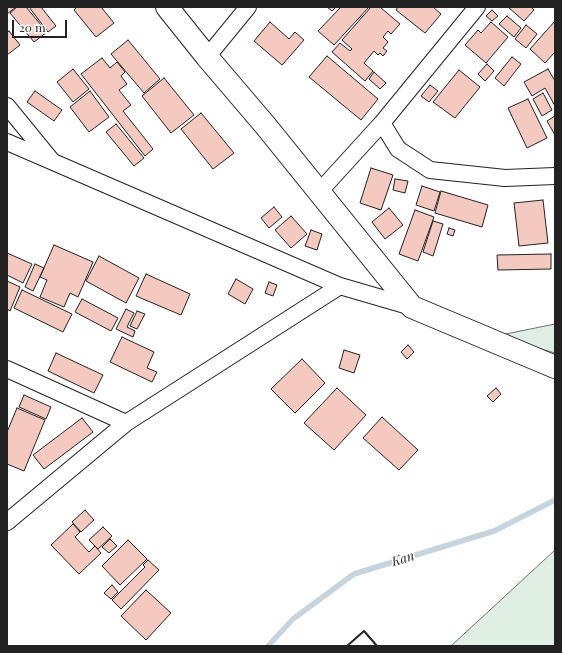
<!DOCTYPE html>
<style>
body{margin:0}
#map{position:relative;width:562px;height:653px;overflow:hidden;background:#fff;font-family:"Playfair Display",serif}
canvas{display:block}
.frame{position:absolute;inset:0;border:8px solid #222;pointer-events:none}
.scale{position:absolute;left:12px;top:20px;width:55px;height:18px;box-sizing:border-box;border:2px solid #222;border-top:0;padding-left:5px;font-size:12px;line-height:14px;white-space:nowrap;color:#222;-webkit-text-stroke:3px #fff;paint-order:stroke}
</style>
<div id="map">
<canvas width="562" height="653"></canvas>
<div class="frame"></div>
<div class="scale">20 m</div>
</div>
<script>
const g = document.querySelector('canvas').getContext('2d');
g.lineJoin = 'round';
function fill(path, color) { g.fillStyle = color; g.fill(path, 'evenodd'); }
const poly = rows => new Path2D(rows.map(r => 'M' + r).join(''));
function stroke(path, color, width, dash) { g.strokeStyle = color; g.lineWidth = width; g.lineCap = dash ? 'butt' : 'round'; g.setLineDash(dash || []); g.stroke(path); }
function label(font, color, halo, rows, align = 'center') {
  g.font = font + ' "Playfair Display",serif'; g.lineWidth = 3; g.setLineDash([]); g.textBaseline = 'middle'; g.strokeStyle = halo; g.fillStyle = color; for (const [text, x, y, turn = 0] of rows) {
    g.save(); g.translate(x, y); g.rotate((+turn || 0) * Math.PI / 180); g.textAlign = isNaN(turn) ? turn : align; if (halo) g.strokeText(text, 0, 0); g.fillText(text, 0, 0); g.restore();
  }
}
const green = poly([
 [555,324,555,353,496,336,555,324],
 [555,550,555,646,451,646,555,550]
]);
fill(green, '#e0efe3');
stroke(green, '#6f6f6f', 1);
stroke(poly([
 [268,646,293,619,354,574,494,531,555,500]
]), '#c7d3dd', 5.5);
const building = poly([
 [7,7,16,7,7,14,7,7],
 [17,7,26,7,47,32,34,42,10,13,17,7],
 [29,7,41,7,56,26,48,32,29,7],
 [77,7,101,7,114,23,96,37,74,10,77,7],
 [327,7,336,7,332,11,327,7],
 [341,7,369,7,334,45,318,31,341,7],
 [371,7,380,7,400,24,391,34,388,31,383,37,388,42,383,48,387,51,383,56,380,53,378,55,374,51,364,63,373,71,365,81,332,52,340,43,350,51,352,49,342,40,371,7],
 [398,7,433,7,441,14,425,33,396,10,398,7],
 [508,7,531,7,534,10,524,21,508,7],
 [492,10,498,16,492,21,486,16,492,10],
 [507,16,521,28,514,37,499,24,507,16],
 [555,21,555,52,545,63,530,49,555,21],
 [270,22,289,39,295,32,304,40,282,65,254,41,270,22],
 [491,22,508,37,486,63,465,45,478,30,481,33,491,22],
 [526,25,537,34,526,48,515,39,526,25],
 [9,31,20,45,7,55,7,33,9,31],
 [128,40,160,79,144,93,111,54,128,40],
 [327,56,378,99,361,120,309,77,327,56],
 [512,57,521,64,504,86,495,78,512,57],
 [102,58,110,68,117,62,125,72,121,76,127,84,119,90,131,105,123,111,153,149,145,156,81,74,102,58],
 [487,64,494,71,485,81,478,74,487,64],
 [73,69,89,89,73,102,57,82,73,69],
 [548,69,555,81,555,106,545,88,532,96,524,82,548,69],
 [459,70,480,87,455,118,433,102,459,70],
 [374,72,386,83,380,89,369,79,374,72],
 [164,78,194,115,171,133,142,96,164,78],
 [430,85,438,91,429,102,421,96,430,85],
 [35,91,62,110,54,121,27,102,35,91],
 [90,91,109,117,89,132,70,107,90,91],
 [543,93,552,110,542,116,533,99,543,93],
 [528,99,547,138,527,148,508,108,528,99],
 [201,113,234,153,213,169,181,129,201,113],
 [555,116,555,135,547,121,555,116],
 [116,124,144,158,134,166,106,132,116,124],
 [371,168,393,175,381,210,360,203,371,168],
 [395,179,408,181,405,193,393,190,395,179],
 [422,186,440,192,434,211,416,205,422,186],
 [441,191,488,205,482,227,435,213,441,191],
 [543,200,548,243,519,246,514,203,543,200],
 [274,207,282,217,269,228,261,218,274,207],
 [389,208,403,225,385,239,372,222,389,208],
 [415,210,434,217,418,261,399,254,415,210],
 [291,216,307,234,291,248,275,230,291,216],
 [433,221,443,224,433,256,423,252,433,221],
 [449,228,455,230,453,236,447,234,449,228],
 [311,230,322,234,317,250,305,246,311,230],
 [54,245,93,262,78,297,70,293,64,307,40,297,47,280,40,277,54,245],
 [7,253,32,264,23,283,7,275,7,253],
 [551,254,551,269,498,270,497,255,551,254],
 [99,256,139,278,126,303,86,281,99,256],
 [35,264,44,268,33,291,25,287,35,264],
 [146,274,190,294,181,315,136,296,146,274],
 [236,279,253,289,245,304,228,294,236,279],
 [7,281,20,287,10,311,7,309,7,281],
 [269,282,277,285,273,296,265,293,269,282],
 [22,290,72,314,63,332,14,308,22,290],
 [82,299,118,318,111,331,75,312,82,299],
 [126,309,134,313,127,327,135,331,133,337,116,329,126,309],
 [137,311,145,314,137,329,130,326,137,311],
 [122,337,154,352,147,368,157,372,152,382,110,362,122,337],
 [408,345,414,352,407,359,401,352,408,345],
 [344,350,360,355,354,373,339,368,344,350],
 [56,353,103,375,94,393,48,371,56,353],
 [302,359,325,383,295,413,271,389,302,359],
 [337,388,366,415,334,450,304,423,337,388],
 [496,388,501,394,493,402,487,396,496,388],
 [24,395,51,407,46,419,19,407,24,395],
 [17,408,45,420,24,471,7,464,7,432,17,408],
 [382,417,418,450,399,470,363,438,382,417],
 [82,418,93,432,44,469,33,455,82,418],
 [85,510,94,520,81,532,72,522,85,510],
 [73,524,80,532,75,537,89,552,95,546,101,553,79,574,51,545,73,524],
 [103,527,112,536,98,549,89,540,103,527],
 [110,539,117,546,109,553,102,547,110,539],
 [128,540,147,559,120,585,102,566,128,540],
 [148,560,159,570,121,609,112,600,145,567,143,565,148,560],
 [112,585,118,592,111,599,104,593,112,585],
 [146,590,171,613,146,640,121,616,146,590]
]);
fill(building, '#f3c9c0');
stroke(building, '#222', 1);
const street = poly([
 [207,57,248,7],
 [7,106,52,161],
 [382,123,398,149,430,170,505,178,555,176],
 [7,142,340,286,412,307],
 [319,192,382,123,477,7],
 [7,369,126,423],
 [7,522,126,423,340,286]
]);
const secondary = poly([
 [167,7,207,57,265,125,412,307,555,367]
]);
stroke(street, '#222', 18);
stroke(secondary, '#222', 24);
stroke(street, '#fff', 16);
stroke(secondary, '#fff', 22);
stroke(poly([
 [347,646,364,631,377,646]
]), '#222', 2);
label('italic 13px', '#222', '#fff', [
 ["Kan",403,559,-17]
]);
</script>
